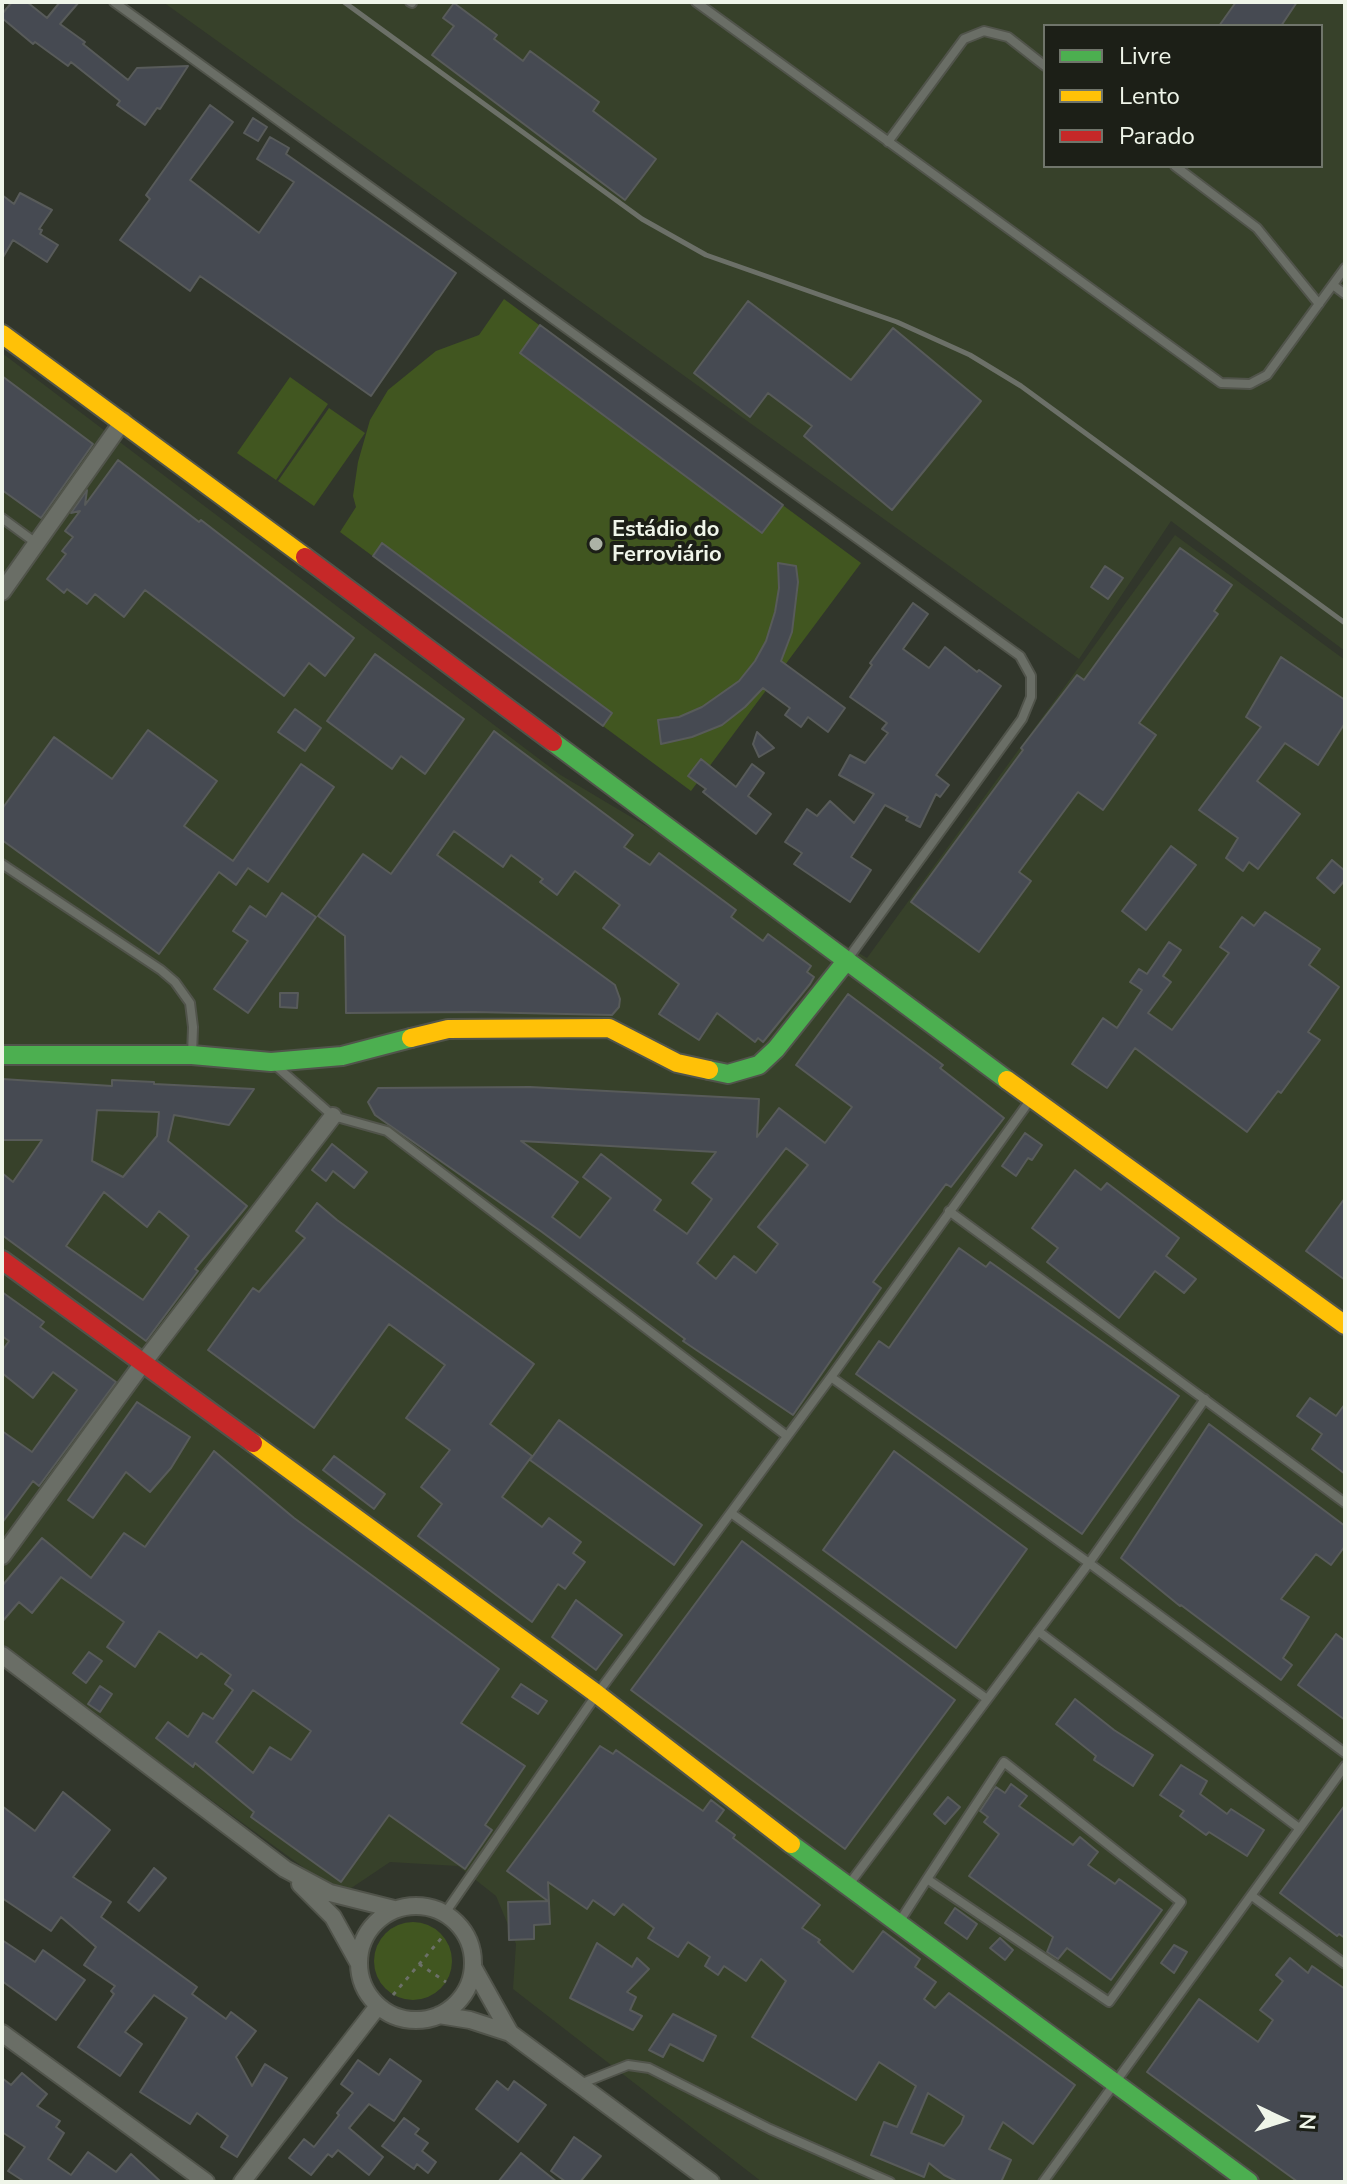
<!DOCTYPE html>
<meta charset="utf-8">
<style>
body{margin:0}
#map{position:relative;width:1347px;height:2184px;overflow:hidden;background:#31362b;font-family:"Nunito Sans",sans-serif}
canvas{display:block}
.frame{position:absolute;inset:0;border:4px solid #eff5e9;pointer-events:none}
.legend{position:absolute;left:1043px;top:24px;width:280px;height:144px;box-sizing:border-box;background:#1c1f17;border:2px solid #70756b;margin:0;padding:10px 14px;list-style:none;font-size:24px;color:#eff5e9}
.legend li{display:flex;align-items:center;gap:16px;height:40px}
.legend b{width:40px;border:2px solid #70756b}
.north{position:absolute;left:1243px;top:2080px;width:80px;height:80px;-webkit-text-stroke:6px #1c1f17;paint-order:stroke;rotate:94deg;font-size:22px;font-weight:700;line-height:32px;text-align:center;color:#eff5e9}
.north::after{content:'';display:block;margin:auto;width:28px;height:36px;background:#eff5e9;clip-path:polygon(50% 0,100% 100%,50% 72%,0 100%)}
</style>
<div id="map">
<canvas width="1347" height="2184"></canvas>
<div class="frame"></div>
<ul class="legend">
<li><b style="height:10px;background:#4caf50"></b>Livre</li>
<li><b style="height:10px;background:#ffc107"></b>Lento</li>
<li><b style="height:10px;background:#c62828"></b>Parado</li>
</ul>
<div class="north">N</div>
</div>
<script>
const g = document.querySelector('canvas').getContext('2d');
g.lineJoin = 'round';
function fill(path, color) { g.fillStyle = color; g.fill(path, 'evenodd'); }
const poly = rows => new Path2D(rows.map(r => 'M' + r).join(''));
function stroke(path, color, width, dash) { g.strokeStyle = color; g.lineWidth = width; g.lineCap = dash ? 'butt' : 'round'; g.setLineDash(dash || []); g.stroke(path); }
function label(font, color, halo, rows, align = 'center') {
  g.font = font + ' "Nunito Sans",sans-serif'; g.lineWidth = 8; g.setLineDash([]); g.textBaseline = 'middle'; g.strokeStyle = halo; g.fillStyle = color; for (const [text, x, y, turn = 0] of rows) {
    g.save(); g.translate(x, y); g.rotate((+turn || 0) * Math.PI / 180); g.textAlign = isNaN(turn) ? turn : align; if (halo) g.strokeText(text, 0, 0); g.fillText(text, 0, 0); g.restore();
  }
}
fill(poly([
 [163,2,1345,2,1345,651,1171,521,1079,659],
 [1045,26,1321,26,1321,166,1045,166],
 [2,353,559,774,867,958,1175,535,1345,660,1345,2182,762,2182,513,1989,516,1944,496,1896,458,1866,390,1862,341,1895,2,1647]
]), '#37412a');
fill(poly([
 [504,299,861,563,691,791,340,532,356,507,353,496,358,462,370,420,388,390,436,351,479,335],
 [290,377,328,404,276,480,237,453],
 [329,408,365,433,314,506,278,481],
 '374 1961a39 39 0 1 1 78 0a39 39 0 1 1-78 0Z'
]), '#415620');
const building = poly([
 [12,2,27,2,47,18,60,2,79,2,60,24,85,42,83,44,128,80,137,68,188,66,160,109,157,108,145,125,117,105,120,101,71,62,68,66,35,42,33,44,2,18,2,14,12,2],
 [1236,2,1297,2,1281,26,1219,26,1236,2],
 [454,3,497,35,494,39,523,61,530,51,599,102,593,111,656,159,625,200,432,55,454,26,443,18,454,3],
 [210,105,233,122,190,180,259,233,294,182,257,159,270,137,289,148,286,154,456,273,371,396,200,276,190,291,120,240,150,199,146,195,210,105],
 [253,118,267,127,258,141,244,133,253,118],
 [20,193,52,210,39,229,42,230,40,234,58,245,47,262,13,240,2,259,2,195,14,204,20,193],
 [748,301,851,380,893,328,981,401,892,510,804,436,812,426,768,393,750,417,694,373,748,301],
 [540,325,783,505,762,533,520,353,540,325],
 [2,376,93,444,41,518,2,490,2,376],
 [118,460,199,522,201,520,354,638,325,676,309,663,284,696,145,590,124,617,95,594,87,604,67,589,64,593,47,579,66,554,62,551,73,537,65,531,80,511,71,513,87,490,85,505,118,460],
 [382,543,612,713,603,726,373,556,382,543],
 [1180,548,1232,585,1214,611,1218,614,1139,723,1156,735,1103,810,1078,792,1019,872,1031,881,979,952,911,902,1023,750,1021,748,1077,675,1084,680,1180,548],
 [778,563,796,566,798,582,792,632,781,661,845,708,828,732,808,717,801,727,785,715,790,708,763,688,745,707,722,725,692,737,661,744,658,720,679,717,702,707,739,681,755,661,766,641,775,612,779,588,778,563],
 [1105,566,1123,578,1108,599,1091,587,1105,566],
 [913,603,928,614,903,649,929,668,945,647,977,672,979,670,1001,686,936,775,949,785,940,797,936,794,920,827,906,820,908,817,885,805,851,857,871,870,850,902,794,864,802,853,785,842,807,809,817,816,830,801,854,823,874,794,839,775,850,755,865,763,888,733,882,729,887,723,850,697,872,665,870,663,913,603],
 [375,654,464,719,425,774,401,756,392,769,327,721,375,654],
 [1281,657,1345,700,1345,723,1318,765,1285,743,1257,781,1300,814,1258,869,1249,862,1243,871,1226,858,1238,838,1199,810,1261,727,1246,717,1281,657],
 [295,709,321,728,305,751,278,732,295,709],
 [148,730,217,781,184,826,233,861,301,764,334,787,268,882,248,868,236,885,219,872,159,954,2,840,2,809,54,737,112,779,148,730],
 [494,731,633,835,624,847,650,865,659,853,736,910,731,917,763,941,768,934,811,966,807,972,814,977,810,984,763,1042,758,1038,755,1042,717,1013,699,1040,659,1014,679,984,603,928,620,905,575,871,557,895,540,882,543,879,511,855,503,867,454,831,437,855,615,985,620,999,619,1007,612,1015,475,1012,346,1013,345,936,318,916,363,854,391,874,494,731],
 [757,732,774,748,759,757,753,744,757,732],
 [701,759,736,787,752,764,764,773,748,796,771,814,756,834,703,792,706,789,688,776,701,759],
 [1171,846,1196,865,1146,930,1122,911,1171,846],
 [1332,860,1345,871,1345,880,1334,893,1317,878,1332,860],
 [282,893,316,917,248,1013,214,989,248,941,233,931,250,906,266,917,282,893],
 [1265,912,1320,949,1309,965,1339,987,1308,1032,1320,1040,1281,1093,1278,1091,1247,1132,1135,1048,1107,1088,1072,1064,1103,1018,1117,1028,1142,990,1130,982,1139,969,1147,974,1169,942,1181,950,1163,976,1171,982,1148,1013,1172,1030,1229,953,1220,947,1242,917,1254,926,1265,912],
 [280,993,298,993,297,1008,280,1007,280,993],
 [848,994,943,1065,940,1068,1004,1118,951,1187,946,1184,873,1282,881,1288,793,1415,683,1341,685,1339,542,1232,375,1115,368,1102,378,1088,530,1087,759,1099,757,1137,779,1108,825,1143,852,1107,796,1065,848,994],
 [521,1141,716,1152,692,1183,712,1199,687,1234,654,1210,661,1200,601,1154,583,1177,611,1198,580,1238,552,1217,578,1182,521,1141],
 [786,1148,808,1165,758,1227,778,1244,756,1273,734,1256,716,1279,697,1263,786,1148],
 [2,1079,112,1086,112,1080,154,1082,154,1084,254,1089,229,1125,174,1115,168,1141,247,1206,195,1269,198,1271,146,1341,2,1235,2,1173,13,1182,42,1140,2,1140,2,1079],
 [97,1110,159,1112,157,1136,123,1177,92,1161,97,1110],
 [104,1192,147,1227,159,1211,189,1236,143,1300,66,1246,104,1192],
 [1025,1133,1042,1145,1032,1160,1028,1158,1016,1176,1002,1166,1025,1133],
 [332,1144,367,1172,354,1188,333,1171,326,1181,312,1170,332,1144],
 [1075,1170,1101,1190,1107,1183,1179,1238,1166,1256,1196,1279,1184,1293,1155,1271,1119,1318,1047,1262,1058,1248,1032,1228,1075,1170],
 [1345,1198,1345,1280,1306,1251,1345,1198],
 [317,1203,337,1220,534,1364,490,1424,532,1456,502,1497,542,1527,549,1518,581,1542,573,1553,585,1562,565,1589,558,1584,532,1622,418,1536,442,1504,421,1487,450,1450,406,1418,445,1365,389,1324,314,1428,208,1350,253,1288,259,1292,305,1238,296,1231,317,1203],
 [959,1248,986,1267,990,1262,1179,1396,1082,1534,856,1374,879,1341,889,1348,959,1248],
 [2,1292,44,1322,40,1327,116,1382,39,1486,33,1481,2,1523,2,1431,32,1452,77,1390,53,1372,33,1398,2,1373,2,1351,9,1341,2,1336,2,1292],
 [1310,1398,1336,1416,1345,1404,1345,1474,1312,1449,1322,1434,1297,1416,1310,1398],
 [137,1402,190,1437,171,1468,150,1492,126,1472,93,1518,68,1500,137,1402],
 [559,1420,702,1525,674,1565,530,1460,559,1420],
 [1209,1424,1345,1526,1345,1546,1331,1565,1316,1554,1281,1599,1309,1617,1283,1658,1292,1665,1281,1680,1181,1605,1180,1606,1121,1558,1209,1424],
 [214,1451,294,1518,499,1669,461,1723,525,1766,485,1825,492,1830,465,1869,389,1815,341,1882,251,1817,254,1812,195,1763,193,1767,156,1738,168,1722,188,1737,203,1713,213,1719,233,1690,225,1684,231,1675,201,1653,197,1658,159,1631,135,1667,107,1647,124,1622,61,1577,32,1613,19,1602,2,1622,2,1586,42,1538,91,1578,124,1533,145,1547,214,1451],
 [253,1690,311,1731,291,1760,270,1747,253,1773,216,1742,253,1690],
 [894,1451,1027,1549,956,1648,823,1550,894,1451],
 [334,1456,385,1494,374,1509,323,1470,334,1456],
 [742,1541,955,1700,845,1849,631,1690,742,1541],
 [576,1600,622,1635,596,1670,552,1637,576,1600],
 [1336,1634,1345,1641,1345,1720,1298,1685,1336,1634],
 [89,1652,102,1661,86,1683,73,1673,89,1652],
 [521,1684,547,1701,538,1714,512,1697,521,1684],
 [100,1686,112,1694,100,1712,88,1704,100,1686],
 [1075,1699,1114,1730,1153,1755,1133,1786,1094,1760,1096,1756,1056,1724,1075,1699],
 [600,1746,613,1754,616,1750,703,1811,711,1800,724,1810,716,1821,735,1835,733,1838,820,1905,802,1928,820,1940,818,1942,853,1972,883,1931,920,1959,915,1967,936,1982,924,1999,935,2008,949,1993,1075,2085,1033,2144,1003,2122,989,2149,1011,2160,1001,2182,958,2182,944,2175,929,2163,924,2177,871,2155,884,2122,897,2127,916,2086,879,2062,856,2100,752,2037,786,1981,761,1959,746,1981,724,1966,718,1975,705,1966,710,1957,688,1942,678,1957,648,1938,654,1928,623,1904,614,1915,593,1900,587,1909,548,1882,550,1924,534,1925,534,1939,509,1940,508,1902,548,1901,507,1871,600,1746],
 [928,2093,964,2116,961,2124,944,2146,911,2133,928,2093],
 [1181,1765,1207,1781,1200,1794,1227,1814,1231,1809,1264,1830,1247,1856,1209,1832,1206,1835,1180,1816,1184,1811,1160,1795,1181,1765],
 [1011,1784,1027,1796,1019,1806,1073,1845,1080,1837,1098,1852,1088,1865,1115,1884,1119,1879,1162,1910,1111,1980,1067,1948,1058,1959,1047,1952,1053,1937,969,1876,999,1834,984,1822,988,1817,980,1811,996,1787,1005,1793,1011,1784],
 [63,1792,110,1830,73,1877,111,1902,101,1917,197,1987,192,1994,226,2019,231,2012,256,2031,236,2057,252,2086,265,2064,287,2078,237,2157,221,2147,228,2136,197,2113,190,2124,140,2092,187,2018,154,1995,125,2032,142,2044,120,2076,78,2047,114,1994,111,1991,115,1986,84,1965,96,1947,61,1917,51,1931,2,1898,2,1806,35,1831,63,1792],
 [948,1797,960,1807,945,1824,934,1814,948,1797],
 [1345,1805,1345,1938,1339,1934,1337,1936,1280,1893,1345,1805],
 [154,1868,166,1878,139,1911,128,1902,154,1868],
 [955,1908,977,1924,967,1939,945,1923,955,1908],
 [1000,1938,1013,1950,1005,1960,990,1948,1000,1938],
 [2,1940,35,1962,43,1950,85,1980,56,2020,2,1981,2,1940],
 [597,1943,632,1967,637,1958,649,1969,627,1992,636,1997,630,2010,642,2016,633,2030,570,1998,597,1943],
 [1174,1945,1187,1952,1174,1973,1161,1963,1174,1945],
 [1290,1958,1308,1973,1312,1966,1345,1989,1345,2182,1298,2182,1147,2072,1199,1999,1258,2042,1273,2020,1260,2010,1283,1981,1276,1975,1290,1958],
 [673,2014,716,2036,703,2061,670,2044,663,2057,649,2050,673,2014],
 [390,2059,421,2081,394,2121,369,2104,349,2128,383,2157,369,2175,338,2150,332,2157,328,2154,311,2175,289,2158,304,2139,314,2147,339,2115,337,2113,353,2093,341,2084,358,2060,379,2075,390,2059],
 [22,2073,47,2094,37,2106,60,2121,56,2127,64,2133,48,2159,71,2175,88,2152,116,2172,131,2154,161,2182,25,2182,8,2171,25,2147,2,2132,2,2078,11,2085,22,2073],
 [497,2081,508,2090,514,2081,546,2105,518,2142,476,2109,497,2081],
 [404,2118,419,2129,415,2134,428,2143,422,2151,436,2162,428,2173,417,2164,414,2169,382,2146,404,2118],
 [574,2137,601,2156,580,2182,566,2182,551,2171,574,2137],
 [521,2153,557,2182,498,2182,521,2153]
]);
fill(building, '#464a52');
stroke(building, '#585b5a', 2);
const lane = poly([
 [114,2,1020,656,1031,676,1031,697,1022,719,847,960],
 [410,2,412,3],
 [696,2,1221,383,1250,384,1267,375,1345,268],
 [888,142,964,39,984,31,1008,37,1045,66],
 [1175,166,1257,228,1319,304],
 [1333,285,1345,294],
 [2,518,36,543],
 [2,864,161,970,175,982,190,1003,193,1027,192,1055],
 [275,1065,333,1116,387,1131,787,1436],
 [949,1211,1345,1503],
 [831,1377,1089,1563,1345,1753],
 [731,1513,987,1699],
 [1038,1631,1299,1828],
 [847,1887,1089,1563,1205,1399],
 [1252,1896,1345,1964],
 [445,1913,597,1694,831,1377,1031,1099],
 [898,1924,927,1879,1004,1762,1181,1902,1109,2002,927,1879],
 [580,2084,628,2065,649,2068,770,2129,890,2182],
 [1043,2182,1345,1766]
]);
const street = poly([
 [2,592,123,421],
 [2,1556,143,1363,333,1116],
 [2,1655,285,1869,330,1893,394,1909],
 [300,1884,333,1917,358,1962],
 '359 1963a57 57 0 1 1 114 0a57 57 0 1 1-114 0Z',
 [473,1967,510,2033],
 [439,2015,470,2020,510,2033,711,2182],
 [2,2033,206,2182],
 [242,2182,378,2006]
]);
const fast = poly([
 [553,742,1007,1080],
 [2,1055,192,1055,271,1062,342,1056,411,1038],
 [709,1070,728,1074,759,1065,776,1049,847,960],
 [791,1844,1249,2182]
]);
const slow = poly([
 [2,334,305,557],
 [411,1038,448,1029,609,1028,677,1063,709,1070],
 [1007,1080,1345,1325],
 [253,1443,597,1694,791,1844]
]);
const jam = poly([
 [305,557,553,742],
 [2,1260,253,1443]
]);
stroke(lane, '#51544b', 12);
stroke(street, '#51544b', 20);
stroke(fast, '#51544b', 22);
stroke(slow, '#51544b', 22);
stroke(jam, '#51544b', 22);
stroke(poly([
 [419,1964,446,1982],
 [393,1995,444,1935]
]), '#6c7068', 3, [4, 6]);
stroke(lane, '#6a6e66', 8);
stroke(street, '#6a6e66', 16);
stroke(fast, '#4caf50', 18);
stroke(slow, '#ffc107', 18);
stroke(jam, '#c62828', 18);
stroke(poly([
 [344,2,642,219,706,255,897,322,970,355,1021,386,1345,623]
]), '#6c7068', 5);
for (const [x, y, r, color] of [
 [596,544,8,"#acb2a6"]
]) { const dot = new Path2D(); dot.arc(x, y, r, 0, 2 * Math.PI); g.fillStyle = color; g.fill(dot); stroke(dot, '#1c1f17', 3); }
label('bold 22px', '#eff5e9', '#1c1f17', [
 ["Estádio do",612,531],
 ["Ferroviário",612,556]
], 'left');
</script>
